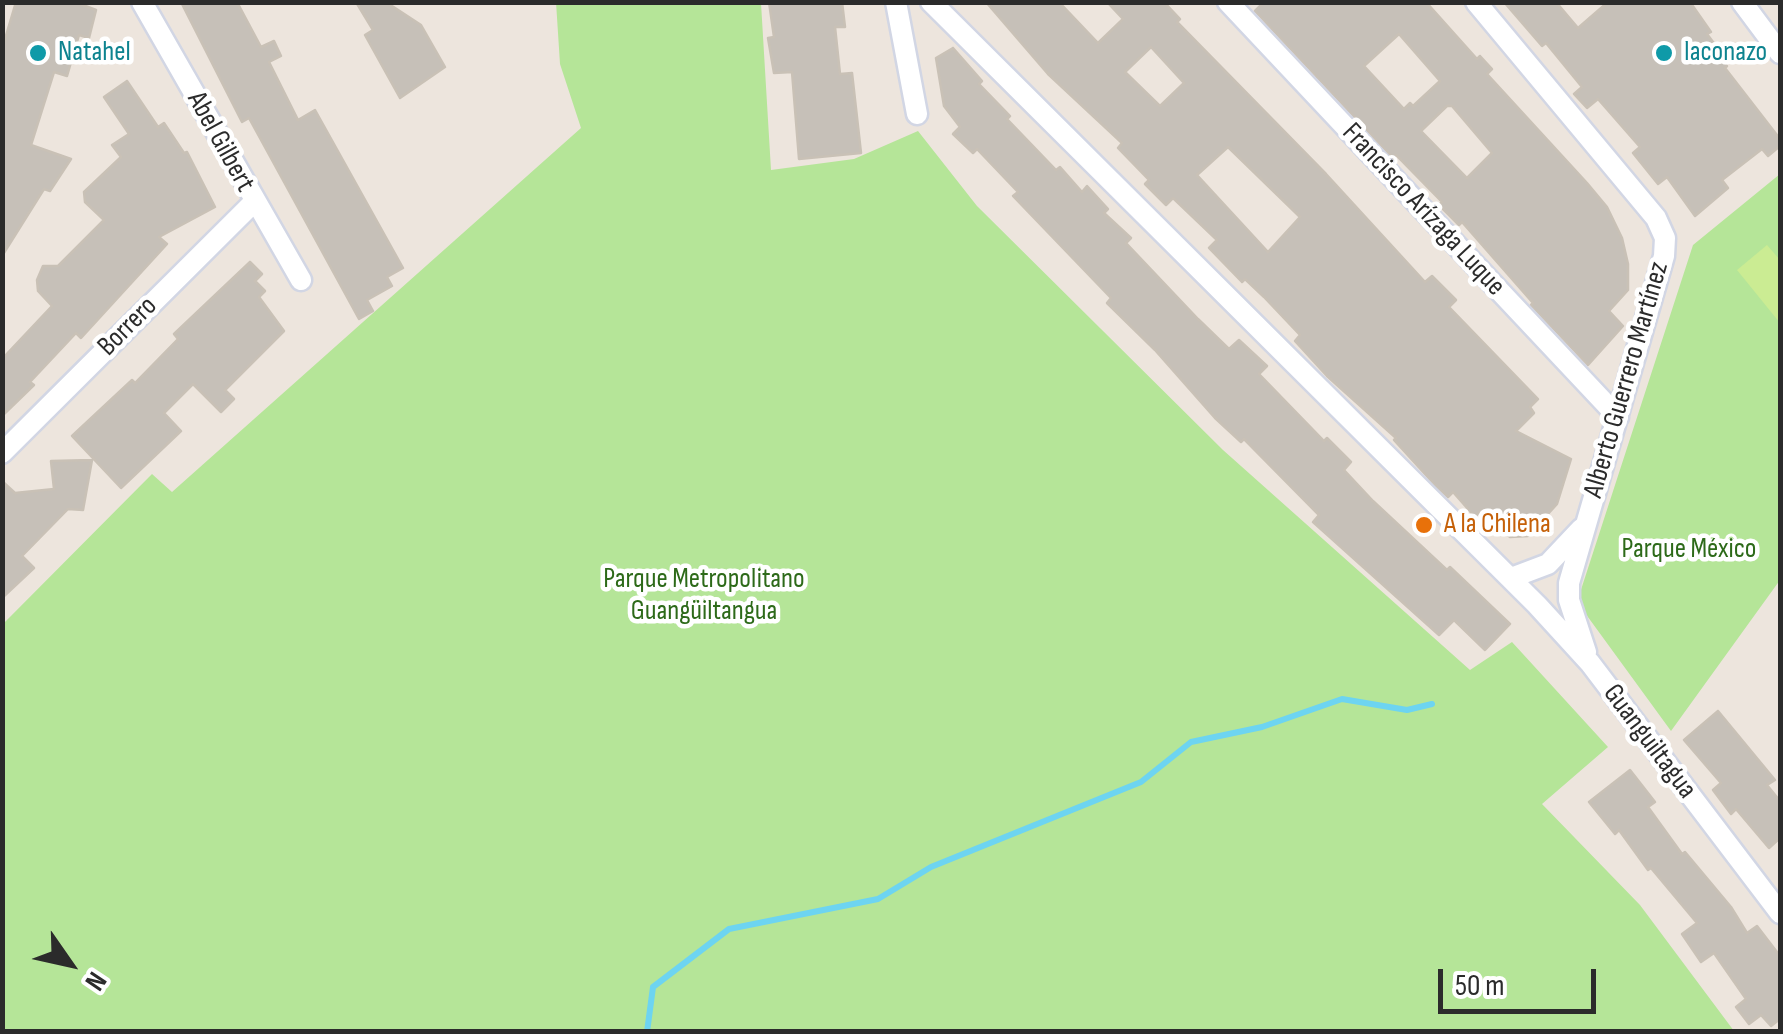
<!DOCTYPE html>
<meta charset="utf-8">
<style>
body{margin:0}
#map{position:relative;width:1783px;height:1034px;overflow:hidden;background:#ede5dd;font-family:"Sofia Sans Condensed",sans-serif}
canvas{display:block}
.frame{position:absolute;inset:0;border:5px solid #2b2b2b;pointer-events:none}
.north{position:absolute;left:20px;top:914px;width:100px;height:100px;-webkit-text-stroke:8px #fff;paint-order:stroke;rotate:124deg;font-size:28px;font-weight:700;line-height:40px;text-align:center;color:#2b2b2b}
.north::after{content:'';display:block;margin:auto;width:35px;height:45px;background:#2b2b2b;clip-path:polygon(50% 0,100% 100%,50% 72%,0 100%)}
.scale{position:absolute;left:1438px;top:969px;width:158px;height:45px;box-sizing:border-box;border:5px solid #2b2b2b;border-top:0;padding-left:12px;font-size:30px;line-height:35px;white-space:nowrap;color:#2b2b2b;-webkit-text-stroke:8px #fff;paint-order:stroke}
</style>
<div id="map">
<canvas width="1783" height="1034"></canvas>
<div class="frame"></div>
<div class="north">N</div>
<div class="scale">50 m</div>
</div>
<script>
const g = document.querySelector('canvas').getContext('2d');
g.lineJoin = 'round';
function fill(path, color) { g.fillStyle = color; g.fill(path, 'evenodd'); }
const poly = rows => new Path2D(rows.map(r => 'M' + r).join(''));
function stroke(path, color, width, dash) { g.strokeStyle = color; g.lineWidth = width; g.lineCap = dash ? 'butt' : 'round'; g.setLineDash(dash || []); g.stroke(path); }
function label(font, color, halo, rows, align = 'center') {
  g.font = font + ' "Sofia Sans Condensed",sans-serif'; g.lineWidth = 9; g.setLineDash([]); g.textBaseline = 'middle'; g.strokeStyle = halo; g.fillStyle = color; for (const [text, x, y, turn = 0] of rows) {
    g.save(); g.translate(x, y); g.rotate((+turn || 0) * Math.PI / 180); g.textAlign = isNaN(turn) ? turn : align; if (halo) g.strokeText(text, 0, 0); g.fillText(text, 0, 0); g.restore();
  }
}
fill(poly([
 [556,2,761,3,771,170,854,159,918,131,977,206,1223,450,1470,670,1512,642,1608,747,1542,804,1640,905,1734,1031,3,1031,3,624,152,474,172,492,581,128,560,64],
 [1780,174,1780,580,1671,731,1577,602,1693,245]
]), '#b5e598');
fill(poly([
 [1767,245,1780,260,1780,323,1737,270]
]), '#cbec93');
stroke(poly([
 [647,1032,653,987,729,929,878,899,931,867,1141,782,1191,742,1262,727,1342,699,1407,710,1432,704]
]), '#6dd4f1', 6);
const building = poly([
 [16,2,75,2,96,10,89,38,79,35,67,76,54,72,31,145,71,159,50,191,44,189,2,256,2,49,16,2],
 [181,2,237,2,261,47,274,41,281,56,269,62,298,120,315,110,403,268,387,277,392,286,367,300,373,311,359,319,249,118,242,122,181,2],
 [356,2,386,2,421,25,445,67,400,98,365,35,373,30,356,2],
 [769,2,842,2,845,27,835,27,840,74,852,73,861,153,799,159,792,72,774,73,768,38,774,37,769,2],
 [986,2,1059,2,1098,43,1123,19,1107,2,1164,2,1180,19,1177,22,1326,174,1425,282,1432,276,1456,300,1449,307,1538,399,1530,407,1534,413,1516,431,1571,459,1557,504,1528,536,1510,537,1481,511,1475,517,1453,492,1448,497,1435,485,1394,440,1396,438,1327,376,1295,341,1300,335,1264,297,1245,279,1242,282,1209,248,1217,240,1173,198,1166,205,1145,184,1149,180,1118,148,1122,143,1048,74,986,2],
 [1151,47,1184,83,1160,106,1125,72,1151,47],
 [1228,147,1300,217,1268,252,1197,175,1228,147],
 [1264,2,1426,2,1477,59,1480,56,1492,69,1487,74,1587,183,1607,207,1622,238,1628,264,1628,290,1609,311,1623,326,1588,365,1531,305,1533,303,1462,222,1459,225,1439,205,1442,202,1396,155,1393,158,1255,11,1264,2],
 [1399,34,1440,81,1413,106,1410,103,1404,109,1364,66,1399,34],
 [1447,106,1452,106,1492,153,1467,178,1421,131,1447,106],
 [1504,2,1556,2,1578,28,1608,2,1690,2,1711,32,1707,34,1719,50,1717,55,1727,66,1725,68,1780,139,1780,146,1768,156,1762,149,1722,180,1728,188,1695,216,1667,177,1658,184,1633,153,1640,147,1598,99,1587,108,1574,94,1582,87,1546,43,1542,46,1504,2],
 [953,48,982,81,979,84,1010,116,1007,119,1056,170,1060,167,1082,192,1087,186,1108,209,1104,213,1131,238,1126,243,1198,319,1229,349,1239,340,1267,366,1259,374,1324,441,1327,438,1351,462,1344,470,1373,501,1447,570,1450,567,1510,624,1485,650,1454,620,1439,635,1313,522,1319,515,1244,439,1241,442,1215,418,1155,350,1107,303,1111,298,1013,196,1018,192,977,149,973,153,953,134,960,127,944,106,936,58,953,48],
 [127,81,158,127,164,123,184,153,187,152,215,207,159,237,167,244,81,338,76,333,30,382,34,385,2,416,2,359,52,306,38,291,37,280,43,266,58,266,104,220,85,202,84,192,121,157,112,145,129,134,104,97,127,81],
 [250,262,262,274,255,281,265,291,259,297,284,331,225,390,234,399,221,412,193,384,164,413,181,431,121,488,72,436,132,380,135,383,178,339,174,334,250,262],
 [92,460,83,510,68,509,22,556,34,568,2,598,2,481,15,493,54,489,51,461,92,460],
 [1718,711,1775,780,1767,785,1780,801,1780,838,1769,848,1736,809,1731,814,1713,790,1721,783,1684,740,1718,711],
 [1630,770,1655,802,1648,807,1682,854,1685,852,1731,907,1747,933,1757,926,1780,956,1780,1019,1771,1026,1761,1015,1749,1024,1736,1007,1746,999,1714,953,1701,962,1682,934,1697,923,1651,868,1648,870,1619,830,1615,834,1589,802,1630,770]
]);
fill(building, '#c6c0b8');
stroke(building, '#c9c1b6', 2.5);
const street = poly([
 [142,2,301,280],
 [896,2,917,114],
 [931,2,1537,605,1590,663,1780,913],
 [1228,2,1618,417],
 [1476,2,1656,218,1665,238,1664,256,1569,583,1569,600,1586,652],
 [1742,2,1780,53],
 [2,453,254,202],
 [1511,578,1548,564,1581,529]
]);
stroke(street, '#d2d6e4', 25);
stroke(street, '#fff', 20);
for (const [x, y, r, color] of [
 [38,53,10,"#0f9aa8"],
 [1664,53,10,"#0f9aa8"],
 [1424,525,10,"#e8710a"]
]) { const dot = new Path2D(); dot.arc(x, y, r, 0, 2 * Math.PI); g.fillStyle = color; g.fill(dot); stroke(dot, '#fff', 4); }
label('28px', '#0d838f', '#fff', [
 ["Natahel",58,53],
 ["Iaconazo",1684,53]
], 'left');
label('28px', '#2b2b2b', '#fff', [
 ["Abel Gilbert",220,142,61],
 ["Francisco Arízaga Luque",1423,210,47],
 ["Borrero",128,327,-45],
 ["Alberto Guerrero Martínez",1627,380,-74],
 ["Guanguiltagua",1649,742,53]
]);
label('28px', '#c56008', '#fff', [
 ["A la Chilena",1444,525]
], 'left');
label('28px', '#2d6a19', '#fff', [
 ["Parque México",1689,550],
 ["Parque Metropolitano",704,580],
 ["Guangüiltangua",704,612]
]);
</script>
